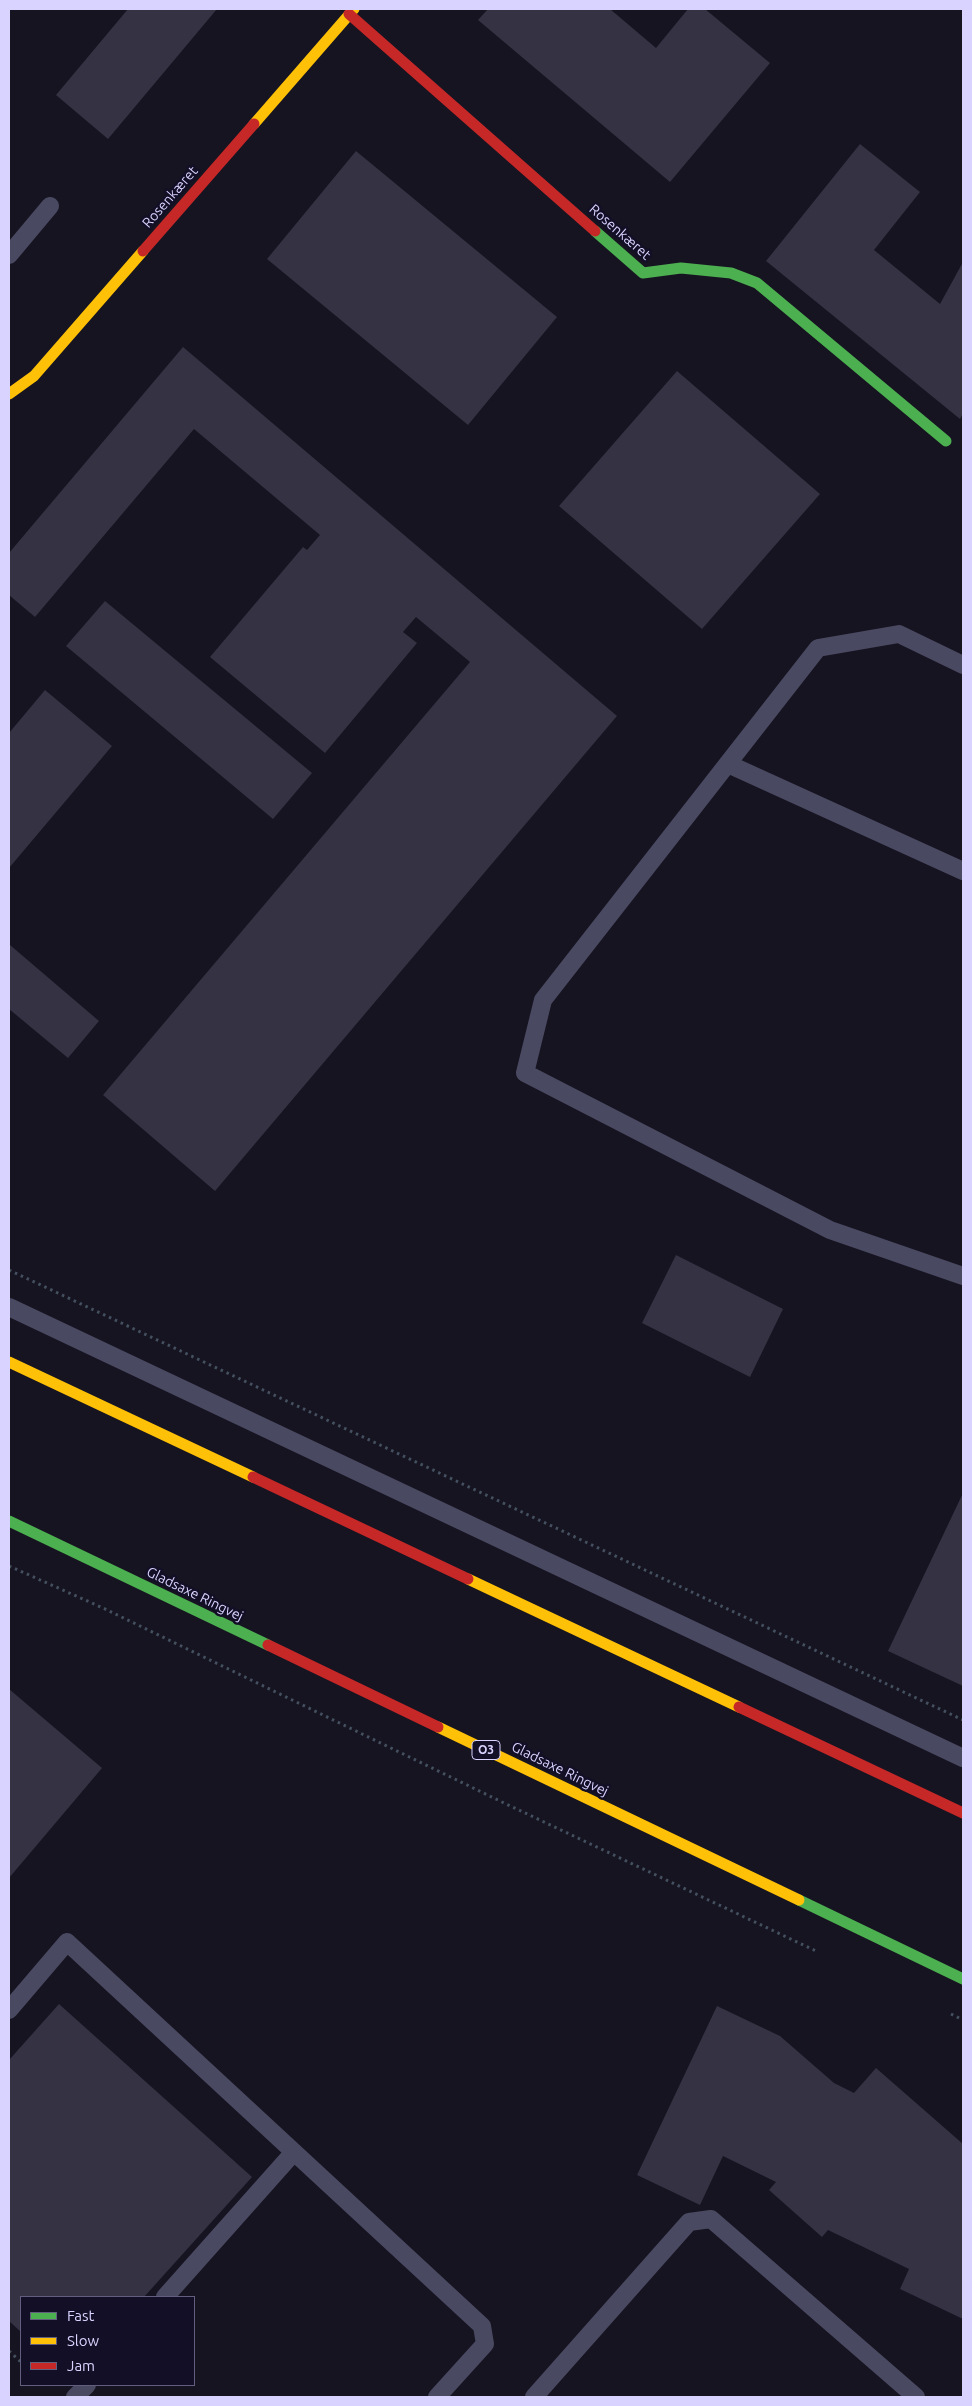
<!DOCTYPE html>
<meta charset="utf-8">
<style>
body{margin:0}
#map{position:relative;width:972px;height:2406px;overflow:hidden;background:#161421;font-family:Ubuntu,sans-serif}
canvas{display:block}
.frame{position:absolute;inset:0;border:10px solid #d9d4ff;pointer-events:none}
.legend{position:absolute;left:20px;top:2296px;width:175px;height:90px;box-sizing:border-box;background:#130f26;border:1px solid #625e7d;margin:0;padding:6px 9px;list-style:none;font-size:15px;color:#d9d4ff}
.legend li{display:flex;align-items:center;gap:10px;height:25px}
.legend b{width:25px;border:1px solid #625e7d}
</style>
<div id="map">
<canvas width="972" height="2406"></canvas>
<div class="frame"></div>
<ul class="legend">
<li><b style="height:6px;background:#4caf50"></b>Fast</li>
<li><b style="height:6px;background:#ffc107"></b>Slow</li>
<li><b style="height:6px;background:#c62828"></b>Jam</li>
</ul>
</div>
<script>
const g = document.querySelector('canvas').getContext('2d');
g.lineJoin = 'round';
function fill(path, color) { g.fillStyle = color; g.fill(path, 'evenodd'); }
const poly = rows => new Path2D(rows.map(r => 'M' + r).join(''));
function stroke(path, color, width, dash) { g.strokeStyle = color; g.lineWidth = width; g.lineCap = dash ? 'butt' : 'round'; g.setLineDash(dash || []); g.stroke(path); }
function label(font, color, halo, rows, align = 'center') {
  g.font = font + ' Ubuntu,sans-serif'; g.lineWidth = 5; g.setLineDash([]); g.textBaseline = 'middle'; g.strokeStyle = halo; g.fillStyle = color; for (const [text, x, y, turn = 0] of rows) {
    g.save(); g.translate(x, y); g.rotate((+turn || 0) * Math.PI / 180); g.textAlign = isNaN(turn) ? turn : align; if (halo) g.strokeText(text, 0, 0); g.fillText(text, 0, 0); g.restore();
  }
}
fill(poly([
 [128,9,217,9,108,139,56,95],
 [488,9,610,9,656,48,688,9,705,9,770,63,670,182,478,20],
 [860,144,920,192,874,250,940,304,963,262,963,413,960,419,766,261],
 [356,151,557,317,468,425,267,259],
 [183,347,617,716,215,1191,103,1095,470,662,416,617,403,632,417,643,325,753,210,657,303,547,307,550,320,535,194,429,35,617,9,595,9,553],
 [677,371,820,494,702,629,559,506],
 [105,601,312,773,273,819,66,646],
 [45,690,112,746,9,868,9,733],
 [10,945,99,1021,68,1058,9,1009],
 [676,1255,783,1309,750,1377,642,1323],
 [963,1493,963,1686,888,1651],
 [9,1689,102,1768,9,1878],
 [59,2004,252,2177,144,2297,21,2297,21,2332,9,2321,9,2060],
 [717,2006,780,2036,834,2083,854,2093,876,2068,963,2144,963,2319,900,2289,909,2269,828,2230,822,2237,769,2190,776,2182,723,2156,700,2205,637,2175]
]), '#343243');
stroke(poly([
 [9,1270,963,1720],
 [9,1566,103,1608,502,1802,816,1951],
 [951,2014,963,2020],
 [9,2351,21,2362]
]), '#44505f', 3, [2.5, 4]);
stroke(poly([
 [9,255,50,206],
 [963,665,899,634,818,648,543,1000,525,1073,830,1230,963,1276],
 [728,764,963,871],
 [9,1307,963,1758],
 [9,2010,67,1942,482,2326,485,2344,437,2397],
 [165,2297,294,2152],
 [75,2397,87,2385],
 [534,2397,689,2222,711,2219,916,2397]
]), '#4a4962', 18);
stroke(poly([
 [595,231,643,273,681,268,731,273,757,283,946,441],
 [9,1521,268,1645],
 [799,1900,963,1979]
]), '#4caf50', 11);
stroke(poly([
 [254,124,354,9],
 [9,394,34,376,143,251],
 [9,1362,253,1477],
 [468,1579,739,1707],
 [438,1727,799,1900]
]), '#ffc107', 11);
stroke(poly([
 [349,14,595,231],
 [143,251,254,124],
 [253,1477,468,1579],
 [268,1645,438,1727],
 [739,1707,963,1813]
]), '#c62828', 11);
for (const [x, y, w] of [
 [486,1750,28]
]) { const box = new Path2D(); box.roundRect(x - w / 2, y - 9.5, w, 19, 4); g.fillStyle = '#130f26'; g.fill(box); stroke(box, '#d9d4ff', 1); }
label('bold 12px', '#d9d4ff', null, [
 ["O3",486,1750]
]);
label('14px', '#d9d4ff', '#130f26', [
 ["Rosenkæret",170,197,-49],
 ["Rosenkæret",620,232,41],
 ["Gladsaxe Ringvej",195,1594,26],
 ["Gladsaxe Ringvej",560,1769,26]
]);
</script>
